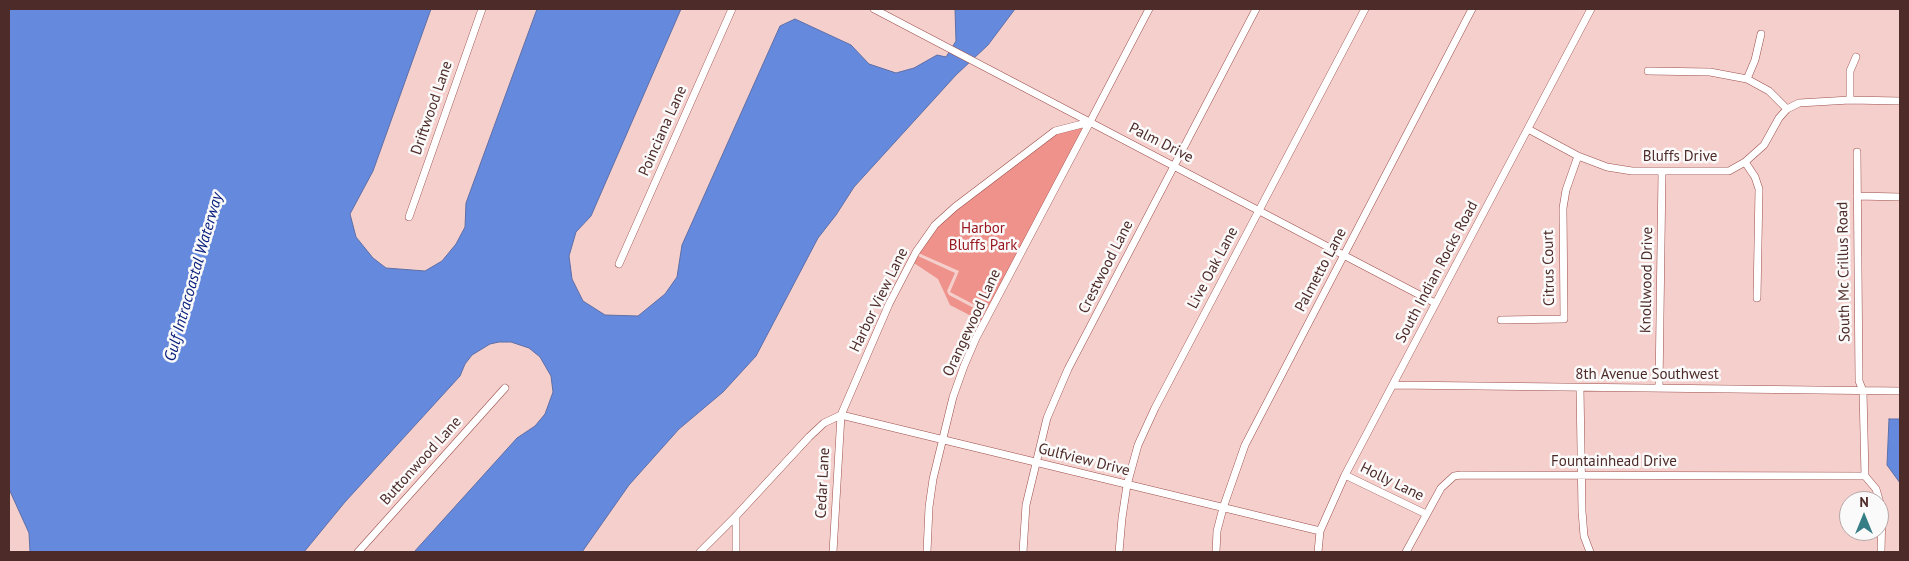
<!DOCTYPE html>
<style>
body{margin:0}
#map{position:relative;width:1909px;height:561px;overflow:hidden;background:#f4cfcc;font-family:"PT Sans",sans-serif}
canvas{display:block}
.frame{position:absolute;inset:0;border:10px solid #4d2b28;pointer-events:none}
.north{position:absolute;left:1839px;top:491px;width:50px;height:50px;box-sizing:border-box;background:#fafafa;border:1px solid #b5a7a6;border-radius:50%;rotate:0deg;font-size:14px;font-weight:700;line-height:20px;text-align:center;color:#4d2b28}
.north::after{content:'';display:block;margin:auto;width:18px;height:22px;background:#367e86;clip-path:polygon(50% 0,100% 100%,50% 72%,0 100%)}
</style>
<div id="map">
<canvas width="1909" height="561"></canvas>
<div class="frame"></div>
<div class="north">N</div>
</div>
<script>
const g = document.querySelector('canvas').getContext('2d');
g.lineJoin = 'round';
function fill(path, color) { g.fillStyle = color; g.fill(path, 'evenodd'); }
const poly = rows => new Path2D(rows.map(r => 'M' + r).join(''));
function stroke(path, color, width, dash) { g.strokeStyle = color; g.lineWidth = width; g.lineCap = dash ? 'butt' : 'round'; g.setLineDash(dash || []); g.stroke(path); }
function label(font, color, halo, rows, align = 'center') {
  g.font = font + ' "PT Sans",sans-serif'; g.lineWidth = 5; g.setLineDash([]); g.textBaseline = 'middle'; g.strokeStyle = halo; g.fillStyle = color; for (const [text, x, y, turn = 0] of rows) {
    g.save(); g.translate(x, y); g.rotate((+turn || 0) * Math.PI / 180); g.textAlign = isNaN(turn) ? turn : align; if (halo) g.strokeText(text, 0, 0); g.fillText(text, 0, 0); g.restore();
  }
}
fill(poly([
 [1090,122,990,313,950,292,959,271,916,252,935,225,1055,131],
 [918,256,955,273,947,291,949,295,985,314,981,321,950,305,938,279,914,263]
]), '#ef928b');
const water = poly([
 [9,9,431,9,373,171,350,214,356,237,373,258,386,268,425,271,442,261,456,244,465,227,466,203,537,9,681,9,591,216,576,232,569,256,572,279,583,301,605,315,638,316,665,294,677,277,682,245,780,26,795,19,851,45,869,64,896,73,914,68,937,55,946,57,956,41,955,9,1015,9,988,45,956,75,854,187,836,215,818,238,756,356,723,392,679,429,629,485,582,552,414,552,517,438,535,426,545,414,553,392,551,376,540,357,529,348,511,342,499,342,490,344,472,355,465,364,460,376,345,502,304,552,30,552,29,533,9,489,9,9],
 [1889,419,1900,419,1900,483,1887,465,1889,419]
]);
fill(water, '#658add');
stroke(water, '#5e6ea7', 1);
const minor = poly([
 [874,9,1435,303],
 [1648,71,1710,72,1747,79,1769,91,1787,109],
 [1747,79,1755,60,1761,34],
 [1850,100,1850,71,1856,57],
 [1528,129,1578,156,1607,167,1632,171,1729,171,1745,162,1764,145,1779,118,1787,109,1799,103,1850,100,1900,101],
 [1857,152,1859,381,1863,391,1865,476,1876,489,1882,510,1881,552],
 [1745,162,1755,177,1759,189,1757,298],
 [1857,196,1900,197],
 [409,217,482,9],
 [619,264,732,9],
 [1501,320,1564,319,1563,208,1566,190,1578,156],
 [1394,385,1900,391],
 [1580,388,1582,511,1584,536,1590,552],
 [1659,388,1662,172],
 [1345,475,1426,514],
 [358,552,505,388],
 [700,552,736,516,809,437,824,423,841,415,889,304,916,252,935,225,955,207,1055,131,1090,122,1149,9],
 [736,552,736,516],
 [833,552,841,415,1320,531],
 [927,552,929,507,933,479,953,397,964,366,976,338,1090,122],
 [1023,552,1026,505,1047,418,1068,369,1256,9],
 [1119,552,1122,518,1127,485,1138,445,1155,408,1365,9],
 [1216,552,1217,531,1223,508,1245,445,1472,9],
 [1318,552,1320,531,1345,475,1591,9],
 [1406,552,1441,488,1454,476,1461,475,1865,476]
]);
stroke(minor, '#9d4f4b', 8);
stroke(minor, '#fff', 7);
label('15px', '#4d2b28', '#fafafa', [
 ["Driftwood Lane",432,108,-71],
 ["Poinciana Lane",663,131,-66],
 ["Palm Drive",1161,143,27],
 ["Bluffs Drive",1680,157],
 ["Crestwood Lane",1106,267,-63],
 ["Live Oak Lane",1213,268,-62],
 ["Citrus Court",1549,268,-91],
 ["Palmetto Lane",1321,270,-62],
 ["South Indian Rocks Road",1437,272,-62],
 ["South Mc Crillus Road",1844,272,-91],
 ["Knollwood Drive",1647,280,-89],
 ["Harbor View Lane",879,300,-64],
 ["Orangewood Lane",972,323,-65],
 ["8th Avenue Southwest",1647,375],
 ["Gulfview Drive",1084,460,14],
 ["Buttonwood Lane",421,461,-48],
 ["Fountainhead Drive",1614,462],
 ["Holly Lane",1392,482,26],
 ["Cedar Lane",823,483,-87]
]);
label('15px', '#991820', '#fafafa', [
 ["Harbor",983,229],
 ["Bluffs Park",983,246]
]);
label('italic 16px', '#041a7b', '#fafafa', [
 ["Gulf Intracoastal Waterway",194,277,-74]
]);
</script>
